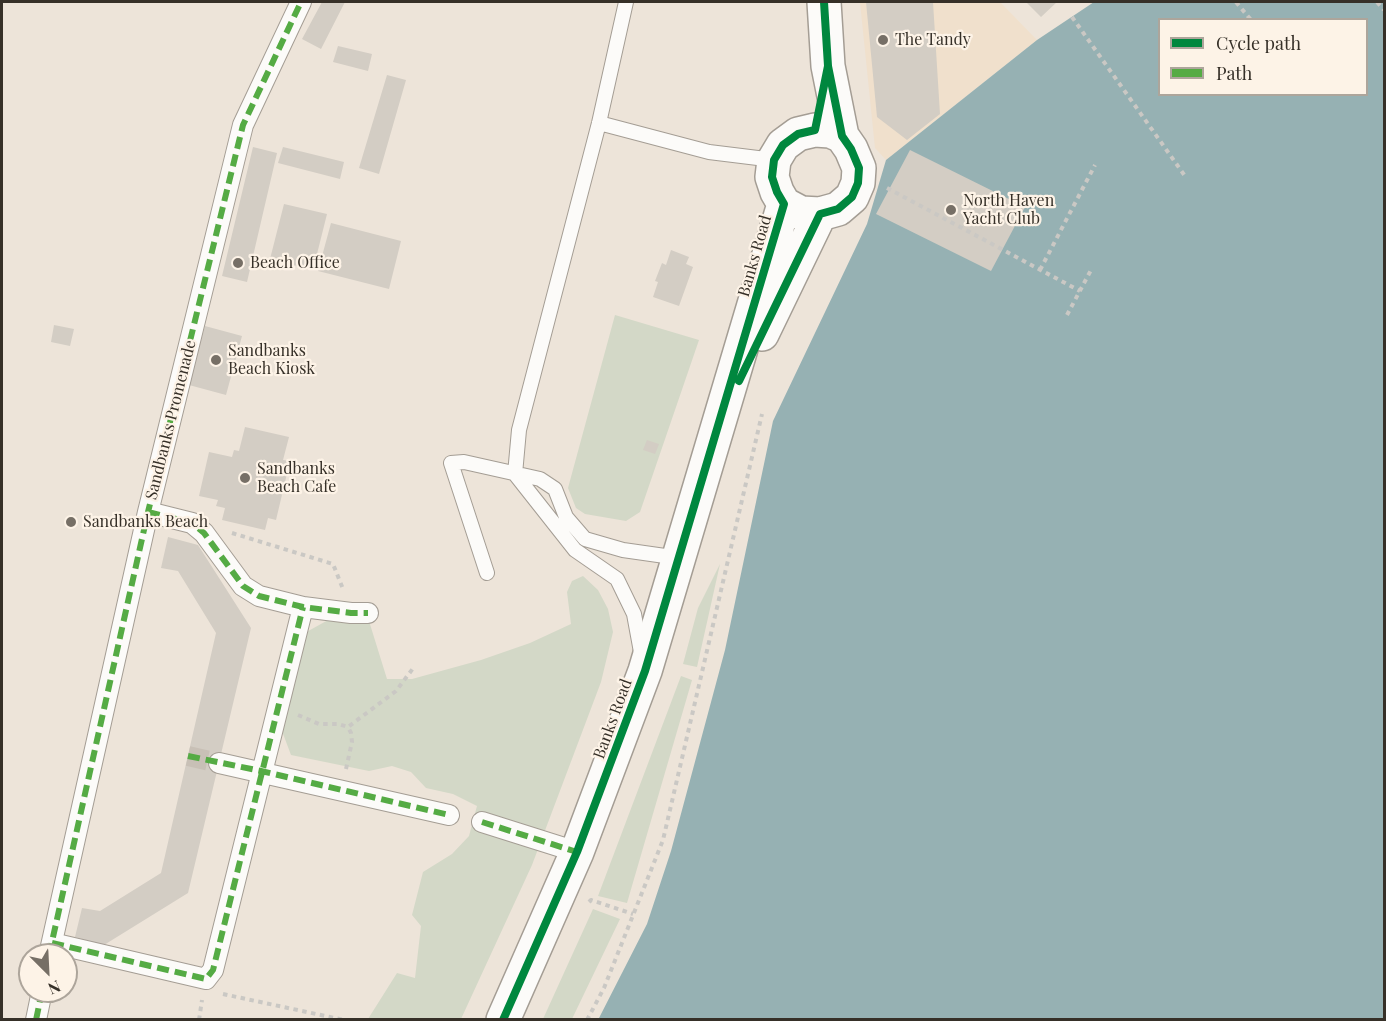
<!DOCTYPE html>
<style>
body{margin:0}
#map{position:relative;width:1386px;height:1021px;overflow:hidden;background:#ede4d9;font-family:"Playfair Display",serif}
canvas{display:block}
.frame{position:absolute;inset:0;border:3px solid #363028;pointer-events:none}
.legend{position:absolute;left:1158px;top:18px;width:210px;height:78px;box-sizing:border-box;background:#fdf3e7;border:2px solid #ada59b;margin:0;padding:8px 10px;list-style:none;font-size:18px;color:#363028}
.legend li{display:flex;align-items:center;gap:12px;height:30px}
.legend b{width:30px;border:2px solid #ada59b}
.north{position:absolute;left:18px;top:943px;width:60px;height:60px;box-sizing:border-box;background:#fdf3e7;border:2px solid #ada59b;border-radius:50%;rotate:156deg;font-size:16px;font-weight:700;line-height:24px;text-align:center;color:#363028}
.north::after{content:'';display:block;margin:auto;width:21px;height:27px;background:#766f66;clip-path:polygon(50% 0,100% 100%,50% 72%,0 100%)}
</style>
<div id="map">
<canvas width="1386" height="1021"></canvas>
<div class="frame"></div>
<ul class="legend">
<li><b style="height:8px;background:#00873e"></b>Cycle path</li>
<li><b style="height:8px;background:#55ab44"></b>Path</li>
</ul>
<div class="north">N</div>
</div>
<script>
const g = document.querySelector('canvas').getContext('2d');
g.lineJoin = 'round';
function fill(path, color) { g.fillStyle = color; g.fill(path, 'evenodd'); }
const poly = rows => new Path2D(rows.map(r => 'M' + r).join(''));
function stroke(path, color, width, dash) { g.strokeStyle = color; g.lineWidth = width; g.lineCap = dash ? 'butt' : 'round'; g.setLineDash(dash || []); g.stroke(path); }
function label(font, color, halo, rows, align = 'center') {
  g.font = font + ' "Playfair Display",serif'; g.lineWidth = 4.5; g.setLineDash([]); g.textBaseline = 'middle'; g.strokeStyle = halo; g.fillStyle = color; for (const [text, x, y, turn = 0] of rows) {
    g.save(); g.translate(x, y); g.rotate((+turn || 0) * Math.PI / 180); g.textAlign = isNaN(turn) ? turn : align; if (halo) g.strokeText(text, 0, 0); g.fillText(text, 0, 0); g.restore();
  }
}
fill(poly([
 [860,2,1000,2,1037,40,886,160,875,148]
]), '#f0e0cc');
fill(poly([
 [615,315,699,340,640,512,626,521,585,514,576,508,568,488],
 [720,564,697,667,683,664,698,608],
 [583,576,598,590,608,609,613,632,601,682,532,865,461,1019,368,1019,397,973,415,978,421,926,412,915,423,872,452,854,469,836,477,806,453,794,426,788,411,772,392,766,369,771,291,755,282,731,301,635,330,619,369,621,387,679,412,679,481,660,530,643,571,624,567,592,572,581],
 [681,676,692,680,627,903,598,896],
 [593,909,620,919,572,1019,543,1019]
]), '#d3d8c7');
fill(poly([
 [1094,2,1384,2,1384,1019,598,1020,647,924,671,851,725,650,773,421,867,224,886,160,1037,40],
 [1160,20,1366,20,1366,94,1160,94]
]), '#96b1b3');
fill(poly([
 [322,2,345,2,321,49,302,39],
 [866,2,933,2,940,114,907,140,877,117],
 [1026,2,1057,2,1041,17],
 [338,46,372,54,368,71,333,62],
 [387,75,406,80,379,174,359,168],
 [253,147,277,153,247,282,222,276],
 [283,147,344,162,340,179,278,163],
 [910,150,1025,207,991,271,876,214],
 [284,204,327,214,313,270,270,259],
 [331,223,401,241,389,289,318,271],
 [671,250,689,257,686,264,693,267,679,306,653,297,658,282,655,281,662,263,666,265],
 [54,325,74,329,70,346,51,342],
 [205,326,242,336,226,395,189,385],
 [245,427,289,437,283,460,290,461,276,520,268,518,265,530,222,520,225,508,216,506,218,500,199,496,209,452,232,457,234,450,239,451],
 [647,440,659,444,655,454,643,450],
 [168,537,198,545,251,628,188,893,104,945,75,937,82,908,100,911,161,873,216,633,178,571,161,568]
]), '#d3cdc4');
stroke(poly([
 [188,756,219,763]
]), '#c8c0b6', 20, [20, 10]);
const service = poly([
 [626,2,599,123,519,430,515,474,575,550,617,579,634,614,641,652],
 [599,123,709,152,774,160],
 [487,573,451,463,464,462,540,479,555,489,566,517,585,539,623,550,679,558]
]);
const pedestrian = poly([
 [148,512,192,523,204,533,243,586,259,596,303,607,351,613,368,613],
 [219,763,449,815],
 [482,822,577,852],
 [52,943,206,979,213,970,303,607],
 [49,955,148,512,243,125,301,2],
 [36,1020,42,991]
]);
const secondary = poly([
 [824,2,828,66,842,136],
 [815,130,830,131,842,136,851,149,859,168,858,183,852,197,838,209,820,214,801,213,784,204,777,192,772,177,774,160,783,145,798,134,815,130],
 [762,334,820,214],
 [503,1020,577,852,645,671,784,204]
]);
stroke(service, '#a49d94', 16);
stroke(pedestrian, '#a49d94', 22);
stroke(secondary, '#a49d94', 36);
stroke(poly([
 [1236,2,1251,20],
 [1377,2,1384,10],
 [1072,17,1185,176],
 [887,188,1080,291],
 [1040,270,1095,165],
 [1067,315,1091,270],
 [232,533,333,564,343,589],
 [298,715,319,724,338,724,348,727],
 [346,769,352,742,351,733,348,727,396,691,414,667],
 [589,902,591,900,633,914],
 [223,994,344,1020],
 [199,1020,202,1000],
 [587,1020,604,988,663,840,762,414]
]), '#cac8c4', 4, [4.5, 4.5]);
stroke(service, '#fcfbf9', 14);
stroke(pedestrian, '#fcfbf9', 20);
stroke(secondary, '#fcfbf9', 33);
stroke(poly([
 [148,512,192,523,204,533,243,586,259,596,303,607,351,613,368,613],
 [188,756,261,771,449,815],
 [482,822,577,852],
 [52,943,206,979,213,970,303,607],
 [49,955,148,512,243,125,301,2],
 [36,1020,42,991]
]), '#55ab44', 6, [12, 6]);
stroke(poly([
 [739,381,820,214,838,209,852,197,858,183,859,168,851,149,842,136,828,66,824,2],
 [503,1020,577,852,645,671,784,204,777,192,772,177,774,160,783,145,798,134,815,130,828,66]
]), '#00873e', 8);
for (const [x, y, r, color] of [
 [883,40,6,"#766f66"],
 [951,210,6,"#766f66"],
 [238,263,6,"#766f66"],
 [216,360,6,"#766f66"],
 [245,478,6,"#766f66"],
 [71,522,6,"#766f66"]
]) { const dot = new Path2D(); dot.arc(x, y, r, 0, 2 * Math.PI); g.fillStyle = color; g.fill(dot); stroke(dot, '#fdf3e7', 2); }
label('16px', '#363028', '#fdf3e7', [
 ["The Tandy",895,40],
 ["North Haven",963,201],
 ["Yacht Club",963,219],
 ["Beach Office",250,263],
 ["Sandbanks",228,351],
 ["Beach Kiosk",228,369],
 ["Sandbanks",257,469],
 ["Beach Cafe",257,487],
 ["Sandbanks Beach",83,522]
], 'left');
label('16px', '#363028', '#fdf3e7', [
 ["Banks Road",755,256,-74],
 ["Sandbanks Promenade",171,420,-76],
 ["Banks Road",613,719,-70]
]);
</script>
